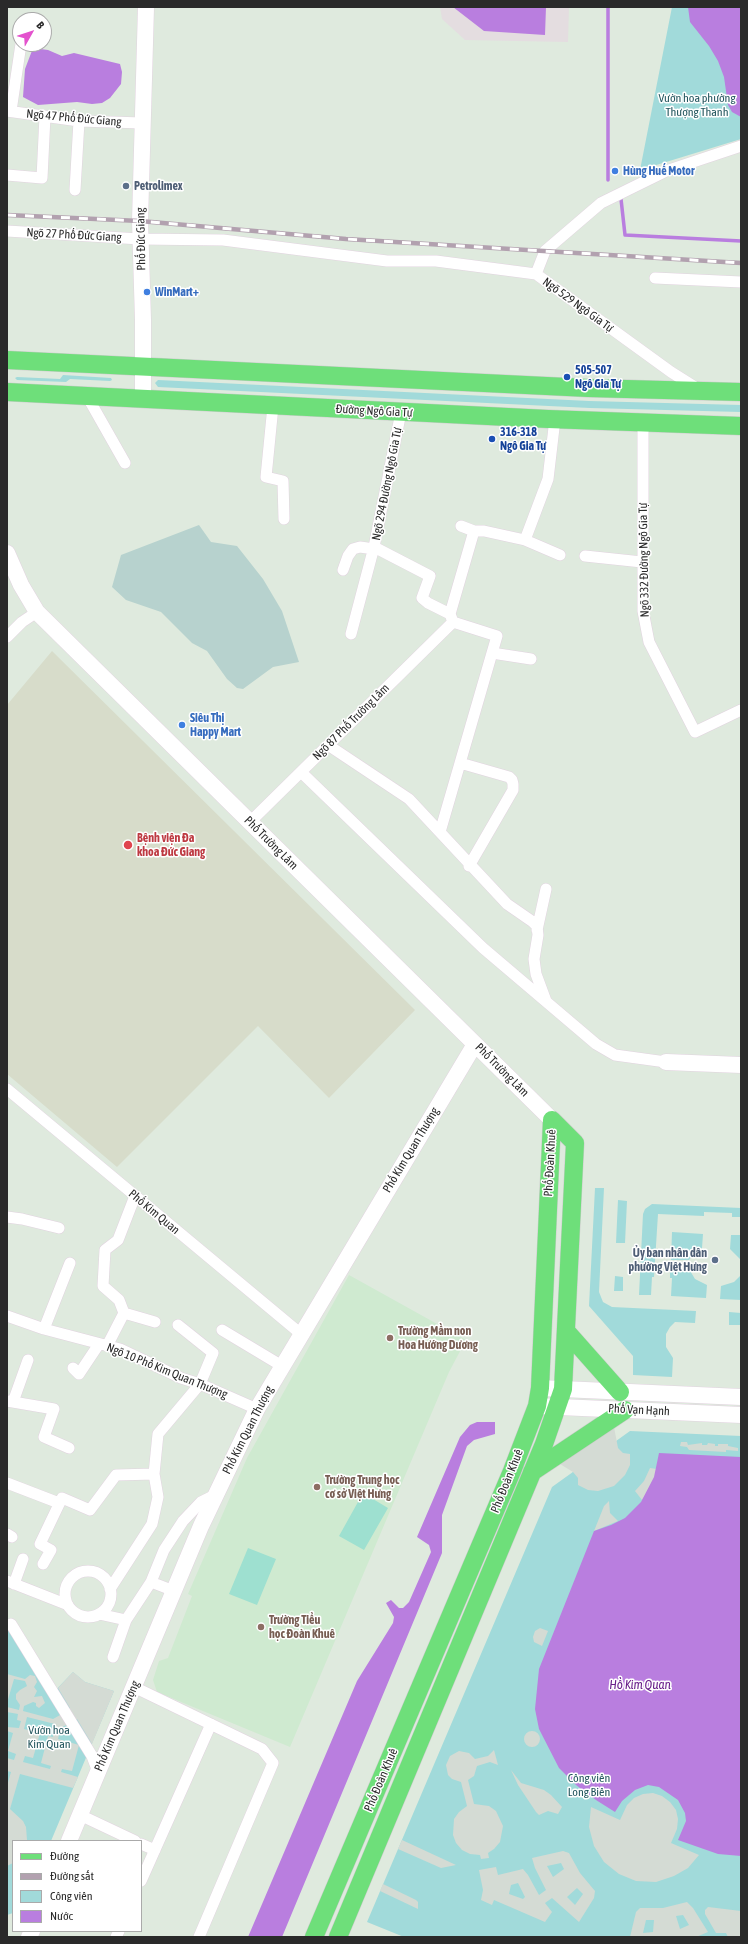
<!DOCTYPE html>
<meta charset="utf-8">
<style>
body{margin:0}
#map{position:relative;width:748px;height:1944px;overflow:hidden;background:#dfeade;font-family:"Asap Condensed",sans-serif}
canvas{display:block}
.frame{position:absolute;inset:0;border:8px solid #2a2a2a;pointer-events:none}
.legend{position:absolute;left:12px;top:1840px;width:130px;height:92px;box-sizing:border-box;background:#fff;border:1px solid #aaa;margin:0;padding:5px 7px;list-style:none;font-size:12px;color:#2a2a2a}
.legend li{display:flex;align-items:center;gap:8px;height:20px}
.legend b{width:20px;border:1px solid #aaa}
.north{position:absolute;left:12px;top:12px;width:40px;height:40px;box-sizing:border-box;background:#fff;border:1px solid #aaa;border-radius:50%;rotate:51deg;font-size:11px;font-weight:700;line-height:16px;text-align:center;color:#2a2a2a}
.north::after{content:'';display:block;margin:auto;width:14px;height:18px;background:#e352cd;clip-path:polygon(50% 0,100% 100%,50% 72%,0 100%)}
</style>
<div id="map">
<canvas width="748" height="1944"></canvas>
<div class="frame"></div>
<ul class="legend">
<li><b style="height:5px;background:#6edf7a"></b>Đường</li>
<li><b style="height:5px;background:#b2a1af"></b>Đường sắt</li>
<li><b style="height:11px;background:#a1dada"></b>Công viên</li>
<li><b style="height:11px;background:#b97edf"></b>Nước</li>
</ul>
<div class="north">B</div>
</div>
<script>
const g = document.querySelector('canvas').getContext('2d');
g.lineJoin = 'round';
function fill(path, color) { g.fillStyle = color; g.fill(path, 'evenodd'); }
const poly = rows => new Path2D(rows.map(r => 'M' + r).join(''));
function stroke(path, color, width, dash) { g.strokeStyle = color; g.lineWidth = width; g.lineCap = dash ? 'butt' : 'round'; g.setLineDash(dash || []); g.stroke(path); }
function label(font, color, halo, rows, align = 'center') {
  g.font = font + ' "Asap Condensed",sans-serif'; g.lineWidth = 3; g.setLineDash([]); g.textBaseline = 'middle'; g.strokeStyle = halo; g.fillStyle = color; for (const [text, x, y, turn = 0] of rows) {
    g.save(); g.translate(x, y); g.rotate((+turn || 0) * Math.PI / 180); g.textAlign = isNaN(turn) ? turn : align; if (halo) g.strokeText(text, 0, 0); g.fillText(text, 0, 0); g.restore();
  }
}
fill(poly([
 [440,7,569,7,568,42,465,40,442,19]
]), '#e4dde0');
fill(poly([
 [349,1275,466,1340,449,1372,290,1747,157,1692,153,1680,159,1661,168,1658,192,1596,188,1594,247,1458]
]), '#cfead0');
fill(poly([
 [52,651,415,1010,329,1098,258,1026,117,1167,7,1074,7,705]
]), '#d7dcca');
fill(poly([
 [672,7,741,7,741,139,640,170],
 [63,375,111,378,112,380,110,381,70,379,66,382,17,380,15,378,17,377,60,379],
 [158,380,589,401,741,405,741,412,590,408,158,387,155,383],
 [595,1188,604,1188,599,1292,603,1302,612,1307,696,1311,695,1323,675,1322,670,1327,666,1334,666,1347,673,1358,672,1377,633,1375,633,1356,589,1306],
 [618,1200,627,1201,625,1243,616,1243],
 [652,1204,741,1208,741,1217,732,1217,732,1213,704,1212,704,1216,658,1214,654,1277,652,1277,651,1295,639,1295,643,1214,645,1209],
 [672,1232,703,1234,702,1248,694,1253,689,1260,671,1260],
 [731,1235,741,1235,741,1260,730,1249],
 [670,1268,689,1269,695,1279,707,1285,706,1298,671,1296,672,1278,670,1278],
 [741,1275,741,1300,720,1299,721,1286,734,1282],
 [615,1276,623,1277,623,1291,614,1291],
 [729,1312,741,1313,741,1325,729,1325],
 [630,1431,741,1436,741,1937,404,1937,367,1922,552,1487],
 [7,1622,51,1695,73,1672,85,1682,114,1691,51,1841,13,1841,13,1913,7,1915]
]), '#a1dada');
fill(poly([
 [199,525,211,542,237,546,263,579,282,611,299,662,273,667,243,689,237,688,227,679,207,651,192,643,161,612,126,600,112,587,121,555]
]), '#b7d2ce');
fill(poly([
 [363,1493,388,1508,364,1550,339,1536],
 [248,1548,276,1559,257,1605,229,1594]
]), '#9ee0d0');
fill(poly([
 [614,1427,618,1448,623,1453,630,1454,630,1465,625,1475,614,1486,598,1491,588,1490,578,1485,578,1478,573,1472,560,1464],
 [681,1442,687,1442,688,1445,702,1443,702,1445,707,1445,708,1443,715,1444,715,1446,718,1446,718,1444,728,1444,728,1446,738,1448,738,1451,726,1450,726,1452,689,1450,687,1447,680,1446],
 [650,1468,657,1469,652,1485,642,1500,635,1491,644,1481],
 [609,1501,610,1513,618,1521,594,1531,604,1506],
 [540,1628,548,1631,542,1646,534,1642,533,1637,535,1631],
 [73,1672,85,1682,114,1691,92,1744,77,1719,73,1720,67,1710,70,1708,58,1688],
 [7,1674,25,1679,30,1675,35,1676,37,1682,34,1687,37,1691,34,1697,42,1696,45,1703,39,1708,36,1706,36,1703,33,1702,24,1706,23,1711,53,1719,62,1714,68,1724,61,1728,58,1739,79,1745,72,1771,62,1769,61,1772,78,1777,73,1788,20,1774,10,1809,23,1821,26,1827,27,1840,13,1841,13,1863,7,1866,7,1786,11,1772,7,1771,7,1758,14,1760,16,1754,8,1751,13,1733,7,1731,7,1727,19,1728,21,1721,17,1720,18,1714,7,1712,7,1707,19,1710,20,1705,16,1699,16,1694,20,1690,27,1686,25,1681,14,1679,7,1703],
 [27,1717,55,1724,53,1737,48,1736,41,1763,51,1766,50,1769,23,1762,25,1756,33,1758,40,1733,24,1729],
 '524 1739a8 8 0 1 1 16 0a8 8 0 1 1-16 0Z',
 [494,1750,498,1765,490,1762,477,1766,474,1776,468,1780,474,1804,489,1806,496,1811,503,1826,500,1842,494,1849,488,1853,489,1858,481,1859,480,1855,470,1854,462,1850,456,1843,453,1835,454,1819,459,1812,467,1806,461,1782,452,1779,448,1775,446,1765,450,1756,459,1751,469,1753,475,1759,488,1756],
 [511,1770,521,1783,544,1790,551,1795,562,1807,558,1814,548,1811,539,1815,536,1812,518,1785],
 [653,1793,662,1796,670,1802,676,1810,678,1819,677,1829,671,1843,699,1855,688,1868,674,1876,656,1882,636,1881,619,1874,604,1862,594,1846,589,1827,591,1807,620,1820,627,1805,634,1798,643,1794],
 [402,1840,456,1865,441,1868,398,1849],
 [563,1851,569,1853,580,1873,595,1891,594,1898,579,1922,552,1898,545,1903,552,1912,545,1922,494,1900,492,1905,481,1900,483,1890,479,1870,496,1867,498,1875,523,1869,528,1875,539,1895,546,1890,535,1868,532,1858],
 [561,1863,564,1869,553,1877,547,1866],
 [518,1883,525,1897,523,1899,509,1894,511,1885],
 [577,1888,583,1894,575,1905,567,1897],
 [383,1884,416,1900,418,1902,418,1909,380,1891],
 [687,1902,693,1908,708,1932,696,1937,630,1937,636,1912,640,1908,663,1908],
 [683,1915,689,1925,680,1929,676,1916],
 [646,1920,654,1920,653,1932,643,1933],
 [708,1907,741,1911,741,1937,728,1937,726,1933,716,1933,705,1914,705,1910]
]), '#d4dbd4');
fill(poly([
 [453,7,546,7,545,35,484,31],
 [688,7,741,7,741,117,732,112,728,105,724,77,718,61,709,46,690,22],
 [33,48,48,50,62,56,74,53,120,64,122,72,121,84,110,98,102,103,92,104,77,102,38,105,23,97,25,69],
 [477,1422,495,1422,495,1434,474,1440,467,1446,442,1515,442,1553,282,1937,248,1937,357,1681,393,1623,394,1617,386,1603,391,1600,399,1608,403,1608,409,1602,431,1552,429,1545,417,1537,460,1437,470,1425],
 [659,1453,741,1457,741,1856,718,1854,678,1840,686,1821,685,1813,678,1800,659,1787,648,1785,635,1790,622,1801,615,1812,596,1800,576,1785,559,1768,539,1729,535,1709,539,1669,594,1531,611,1525,625,1518,641,1502,654,1477]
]), '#b97edf');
stroke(poly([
 [608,7,608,180],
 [621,199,625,235,741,241]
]), '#b97edf', 3.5);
const street = poly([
 [7,111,79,121,142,123],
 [11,111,21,44],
 [7,175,42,178,45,116],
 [75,190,79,121],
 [7,231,140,239,223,240,387,261,436,261,536,274],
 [655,278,741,282],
 [698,389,671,372,536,274,545,251,601,203,666,171,741,146],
 [87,396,125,463],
 [273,406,266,477,283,481,284,519],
 [401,412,374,547,430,576,422,598,428,603,450,614,453,622],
 [643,422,643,611,649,642,695,732,741,710],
 [461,526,474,531,484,531,525,540,560,555],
 [525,540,548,479,555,419],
 [585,556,642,562],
 [343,570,348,556,353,549,360,547,374,549],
 [450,614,474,531],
 [453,622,497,636,492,653,531,659],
 [351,634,374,547],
 [7,637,22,622,37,612],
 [328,745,409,799,507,904,533,922,537,926,538,935,534,959,536,974,546,1001],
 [460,763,509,777,512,780,513,784,513,790,469,866],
 [301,772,483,948,596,1044,615,1055,666,1062],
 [250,822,453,622],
 [440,832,492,653],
 [537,930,546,889],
 [7,1089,301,1334],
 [7,1217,22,1219,59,1228],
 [124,1313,155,1322],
 [7,1316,44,1329,120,1349,181,1378,200,1384,257,1409],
 [44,1329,70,1263],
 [222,1330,282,1366],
 [107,1346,124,1313,119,1300,103,1286,105,1250,118,1240,135,1196],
 [73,1368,79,1374,99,1344],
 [7,1401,54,1409,44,1437,69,1448],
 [13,1402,28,1360],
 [7,1483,59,1503],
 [7,1534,12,1537],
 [43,1564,51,1550,40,1544,62,1498,90,1510,116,1475,154,1474],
 '65 1594a23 23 0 1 1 46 0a23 23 0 1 1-46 0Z',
 [7,1581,68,1605],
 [151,1582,174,1591],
 [14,1584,23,1559],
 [110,1589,152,1524,158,1497,154,1474,158,1434,200,1384,213,1353,178,1325],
 [99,1614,126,1620],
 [11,1624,92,1756,98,1772],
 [113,1657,126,1620,151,1582,164,1550,183,1521,201,1502,217,1494],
 [134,1687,262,1749,273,1763,199,1937],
 [80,1815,135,1841],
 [141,1844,155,1850],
 [141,1881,211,1724],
 [116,1937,119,1931]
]);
const secondary = poly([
 [143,399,143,320,140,221,146,7],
 [7,553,21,585,37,612,552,1120],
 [666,1062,741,1065],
 [540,1388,741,1397],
 [537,1406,741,1415],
 [69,1841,201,1526,257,1409,475,1044],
 [29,1937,32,1931]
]);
const primary = poly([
 [7,360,588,388,741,392],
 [7,392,548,419,741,426],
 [566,1331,620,1392],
 [532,1472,625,1410],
 [314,1937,512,1471,537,1406,540,1388,552,1120],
 [338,1937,544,1444,563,1389,575,1143,552,1120]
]);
stroke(street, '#e1d3df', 12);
stroke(secondary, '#e1d3df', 17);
stroke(primary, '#ccc', 19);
stroke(street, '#fff', 11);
stroke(secondary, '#fff', 16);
stroke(primary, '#6edf7a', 18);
const rail = poly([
 [7,215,140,221,346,239,741,263]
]);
stroke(rail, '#b2a1af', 4.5);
stroke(rail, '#fff', 3, [9]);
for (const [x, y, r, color] of [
 [615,171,4,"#3f7fe0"],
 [126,186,4,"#5c6f8a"],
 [147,292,4,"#3f7fe0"],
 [567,377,4,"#1a4fb4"],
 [492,439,4,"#1a4fb4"],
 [182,725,4,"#3f7fe0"],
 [128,845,5,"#e0444e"],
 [715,1260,4,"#5c6f8a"],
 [390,1338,4,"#8d6e63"],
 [317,1487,4,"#8d6e63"],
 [261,1627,4,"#8d6e63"]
]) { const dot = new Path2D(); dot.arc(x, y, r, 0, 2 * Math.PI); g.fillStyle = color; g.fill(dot); stroke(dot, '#fff', 1.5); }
label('12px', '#23565e', '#fff', [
 ["Vườn hoa phường",697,98],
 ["Thượng Thanh",697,112],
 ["Vườn hoa",49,1730],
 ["Kim Quan",49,1744],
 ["Công viên",589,1778],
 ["Long Biên",589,1792]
]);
label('12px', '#2a2a2a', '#fff', [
 ["Ngõ 47 Phố Đức Giang",74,118,5],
 ["Ngõ 27 Phố Đức Giang",74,235,3],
 ["Phố Đức Giang",141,239,-91],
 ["Ngõ 529 Ngô Gia Tự",578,305,36],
 ["Đường Ngô Gia Tự",374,411,3],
 ["Ngõ 294 Đường Ngô Gia Tự",387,484,-79],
 ["Ngõ 332 Đường Ngô Gia Tự",644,560,-91],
 ["Ngõ 87 Phố Trường Lâm",351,722,-45],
 ["Phố Trường Lâm",271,843,45],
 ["Phố Trường Lâm",502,1070,45],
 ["Phố Kim Quan Thượng",411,1150,-59],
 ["Phố Đoàn Khuê",550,1163,-87],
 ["Phố Kim Quan",154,1212,40],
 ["Ngõ 10 Phố Kim Quan Thượng",167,1371,22],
 ["Phố Vạn Hạnh",639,1410,3],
 ["Phố Kim Quan Thượng",248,1430,-63],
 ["Phố Đoàn Khuê",507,1481,-68],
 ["Phố Kim Quan Thượng",117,1726,-67],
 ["Phố Đoàn Khuê",381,1780,-67]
]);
label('bold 12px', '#366cbe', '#fff', [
 ["Hùng Huế Motor",623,171],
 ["WinMart+",155,292],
 ["Siêu Thị",190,718],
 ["Happy Mart",190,732]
], 'left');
label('bold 12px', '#4e5e75', '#fff', [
 ["Petrolimex",134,186],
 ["Ủy ban nhân dân",707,1253,"right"],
 ["phường Việt Hưng",707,1267,"right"]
], 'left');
label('bold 12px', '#164399', '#fff', [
 ["505-507",575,370],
 ["Ngô Gia Tự",575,384],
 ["316-318",500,432],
 ["Ngô Gia Tự",500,446]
], 'left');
label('bold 12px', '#be3a42', '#fff', [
 ["Bệnh viện Đa",137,838],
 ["khoa Đức Giang",137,852]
], 'left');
label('bold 12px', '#785e54', '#fff', [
 ["Trường Mầm non",398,1331],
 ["Hoa Hướng Dương",398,1345],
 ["Trường Trung học",325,1480],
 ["cơ sở Việt Hưng",325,1494],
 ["Trường Tiểu",269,1620],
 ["học Đoàn Khuê",269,1634]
], 'left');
label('italic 13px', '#681e8a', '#fff', [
 ["Hồ Kim Quan",640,1685]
]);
</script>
